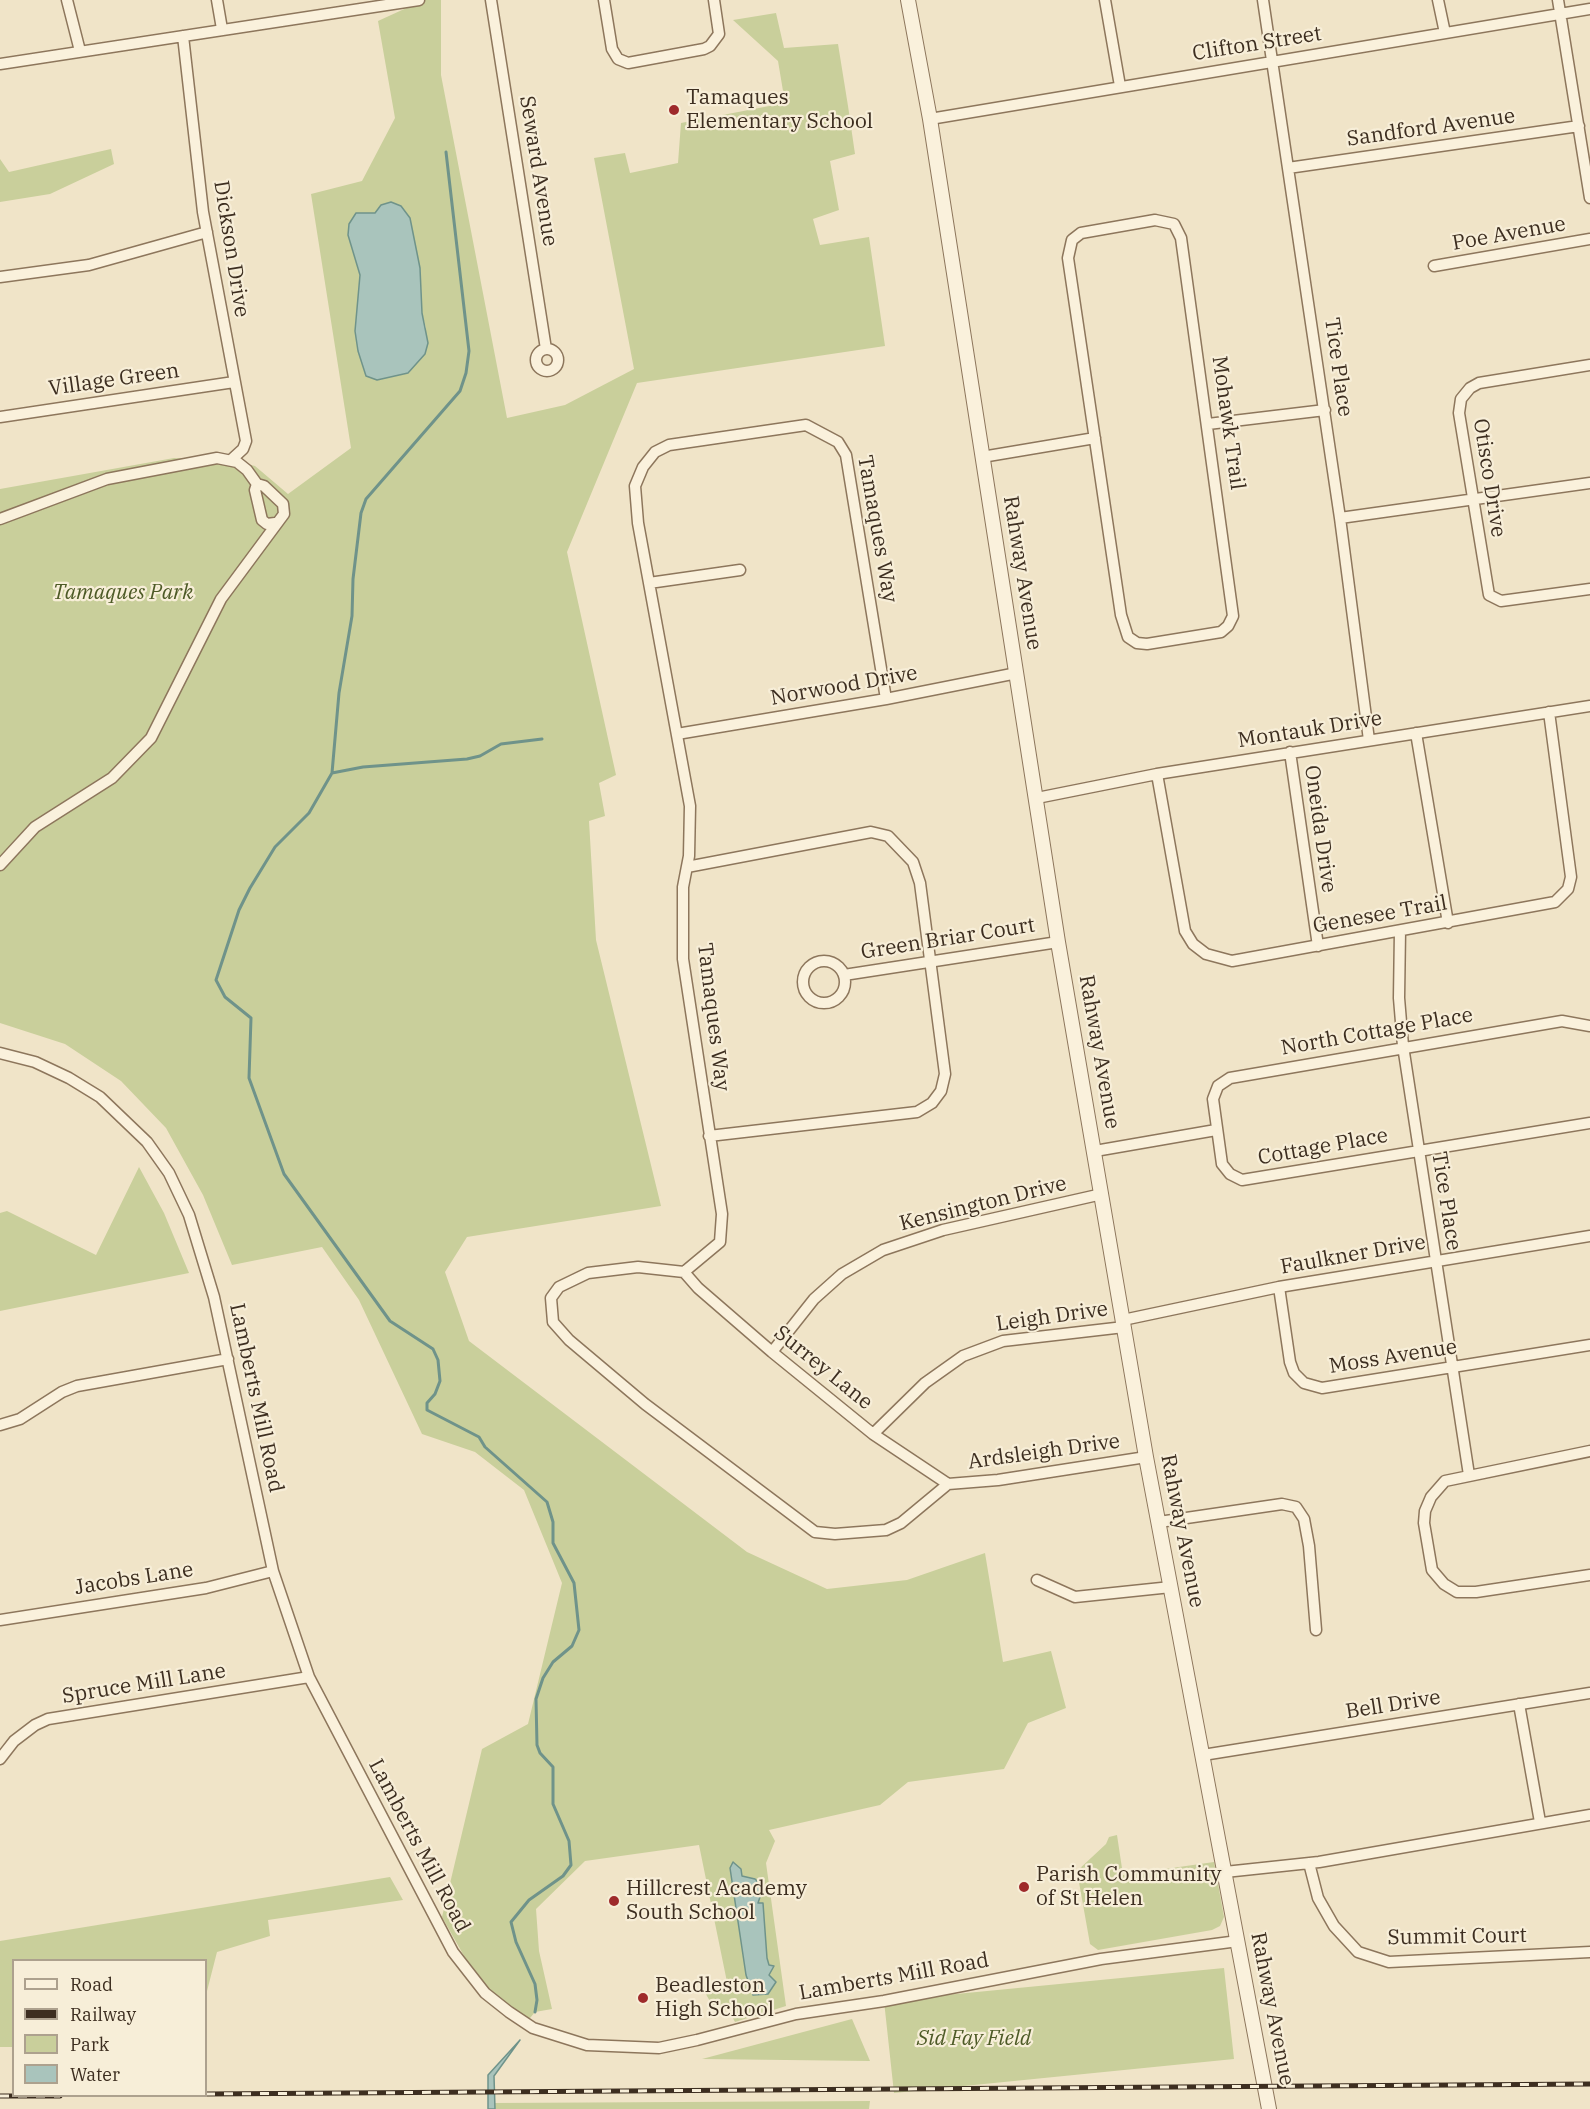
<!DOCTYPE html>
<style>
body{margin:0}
#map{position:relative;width:1590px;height:2109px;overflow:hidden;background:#f0e4c8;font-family:"IBM Plex Serif",serif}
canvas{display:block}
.legend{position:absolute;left:12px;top:1959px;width:195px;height:138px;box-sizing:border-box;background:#f7eed8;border:2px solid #ada18e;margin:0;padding:8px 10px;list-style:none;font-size:18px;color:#3d2e20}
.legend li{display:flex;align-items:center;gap:12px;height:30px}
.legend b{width:30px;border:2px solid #ada18e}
</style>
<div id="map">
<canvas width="1590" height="2109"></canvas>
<ul class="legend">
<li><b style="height:8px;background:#faf1dc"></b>Road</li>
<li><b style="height:8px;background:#3d2e20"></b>Railway</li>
<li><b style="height:16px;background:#c9cf9b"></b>Park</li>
<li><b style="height:16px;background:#a9c4bc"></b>Water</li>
</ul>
</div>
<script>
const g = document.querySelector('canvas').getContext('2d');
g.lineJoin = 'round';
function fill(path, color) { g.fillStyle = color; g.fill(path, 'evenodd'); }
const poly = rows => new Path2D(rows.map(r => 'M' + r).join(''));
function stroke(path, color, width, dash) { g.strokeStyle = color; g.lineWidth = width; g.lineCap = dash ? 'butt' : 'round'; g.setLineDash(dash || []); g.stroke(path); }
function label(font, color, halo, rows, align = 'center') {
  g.font = font + ' "IBM Plex Serif",serif'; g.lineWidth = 4.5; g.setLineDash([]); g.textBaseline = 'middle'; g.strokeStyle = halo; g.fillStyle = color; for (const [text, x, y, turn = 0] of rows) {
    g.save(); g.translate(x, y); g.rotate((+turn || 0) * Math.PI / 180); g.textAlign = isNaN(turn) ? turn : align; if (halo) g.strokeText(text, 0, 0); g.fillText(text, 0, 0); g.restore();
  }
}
fill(poly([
 [415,0,441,0,441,75,507,418,565,405,634,369,594,158,625,153,630,173,678,163,681,123,785,103,778,61,733,20,776,13,784,48,838,44,848,106,855,154,830,161,839,210,813,219,820,245,869,237,885,346,637,383,567,552,616,775,599,783,605,816,589,821,596,940,661,1206,467,1237,445,1272,469,1341,747,1552,827,1589,907,1580,985,1553,1003,1662,1051,1651,1066,1708,1028,1723,1004,1769,908,1782,880,1805,769,1830,775,1841,766,1863,786,2006,735,2022,728,2009,717,2014,702,1987,727,1982,699,1845,585,1861,536,1909,539,1951,552,2009,535,2012,526,2023,485,1993,442,1917,482,1749,528,1724,562,1583,524,1490,475,1452,422,1434,359,1300,322,1247,232,1265,203,1195,166,1128,121,1081,65,1044,0,1023,0,489,174,458,231,460,255,466,288,494,351,448,311,194,362,181,395,118,378,21,413,5],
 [375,213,414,242,420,268,422,313,426,328,409,373,377,380,366,376,358,351,355,331,360,275,348,235,367,215],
 [111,149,114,164,50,194,0,202,0,159,9,172],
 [139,1167,164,1213,189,1273,0,1311,0,1213,7,1211,96,1255],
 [1117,1835,1123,1875,1214,1862,1224,1917,1220,1926,1212,1930,1098,1950,1090,1944,1077,1871,1106,1844,1109,1837],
 [390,1877,403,1900,268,1920,270,1936,217,1952,206,1995,206,1960,14,1960,13,2047,0,2047,0,1941],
 [1224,1968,1234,2059,894,2093,884,2001],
 [852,2019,870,2061,702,2059],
 [870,2101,869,2109,495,2109,494,2103]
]), '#c9cf9b');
const water = poly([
 [391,202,401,206,410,218,420,268,422,313,428,343,425,354,408,373,377,380,366,376,358,351,355,331,360,275,348,235,349,224,356,213,375,213,381,205,391,202],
 [733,1862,741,1869,742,1876,755,1879,759,1883,762,1891,758,1903,763,1903,767,1958,769,1965,774,1966,769,1975,776,1982,768,1994,753,1995,746,1975,730,1868,733,1862],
 [520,2040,494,2076,495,2109,488,2109,488,2075,520,2040]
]);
fill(water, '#a9c4bc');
stroke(water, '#6f938a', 1.5);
stroke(poly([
 [446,152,469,351,466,373,460,391,366,499,361,513,353,579,352,616,339,693,332,773,309,813,275,847,250,888,239,910,216,980,225,997,251,1018,249,1078,284,1174,390,1321,433,1349,438,1360,440,1381,435,1394,427,1403,427,1410,479,1437,485,1447,547,1502,553,1522,553,1543,574,1583,579,1630,572,1646,553,1662,543,1678,536,1699,537,1745,540,1753,553,1767,553,1804,569,1841,571,1865,563,1876,529,1900,511,1922,516,1942,535,1984,537,2000,535,2012],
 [332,773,363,767,467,759,480,756,501,744,542,739]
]), '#6f938a', 3);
const minor = poly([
 [67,0,80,51],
 [217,0,222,29],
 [491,0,546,349],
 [604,0,612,49,618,59,628,63,704,49,710,46,719,34,714,0],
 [1105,0,1120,86],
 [1263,0,1340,518,1369,740],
 [1438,0,1445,33],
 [1558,0,1590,198],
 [183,36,203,212,246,441,243,449,231,460],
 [0,64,419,0],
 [930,119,1590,9],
 [1288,168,1579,126],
 [1155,220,1174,224,1181,238,1233,616,1228,626,1221,632,1147,644,1137,643,1128,637,1121,615,1068,258,1072,240,1081,233,1155,220],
 [1434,266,1590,239],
 [0,277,89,265,207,232],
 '536 360a11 11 0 1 1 22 0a11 11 0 1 1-22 0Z',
 [1590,365,1479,383,1470,388,1461,399,1459,413,1489,595,1501,601,1590,589],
 [0,417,234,382],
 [1208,424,1325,410],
 [982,457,1095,438],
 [1340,518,1590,483],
 [0,519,107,479,217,458,237,462,247,470,257,484,255,490,262,520,267,524,275,523],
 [649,583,740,570],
 [886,699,846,455,838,442,806,425,669,445,655,452,643,467,635,486,638,523,690,806,689,856,683,887,683,959,722,1214,720,1242,684,1272,638,1267,588,1273,559,1287,551,1298,553,1322,569,1340,645,1404,815,1532,835,1534,886,1530,901,1523,948,1484],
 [1416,733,1448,923],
 [677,734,886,699,1017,673],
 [1290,752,1318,946],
 [1157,774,1185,931,1193,944,1206,954,1232,961,1555,902,1568,889,1571,877,1549,712],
 [1037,798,1157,774,1590,706],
 [0,865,35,827,112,778,151,738,221,599,284,514,283,504,264,486,257,484],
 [687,867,871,832,888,836,913,862,920,883,945,1074,941,1091,932,1103,917,1112,709,1136],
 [1400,931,1399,998,1403,1046,1469,1475],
 '803 982a21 21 0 1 1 42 0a21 21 0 1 1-42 0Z',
 [844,975,1058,942],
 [1590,1026,1562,1021,1230,1078,1218,1086,1213,1099,1222,1164,1230,1174,1242,1180,1590,1123],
 [0,1053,35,1062,69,1078,100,1097,147,1142,169,1173,189,1215,214,1297,273,1571,309,1677,453,1952,485,1993,509,2012,533,2028,587,2045,659,2048,697,2040,796,2014,884,2001,1101,1959,1238,1941],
 [1095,1151,1216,1130],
 [684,1272,698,1288,772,1352,873,1434,948,1484],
 [1279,1287,1290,1362,1294,1373,1304,1383,1322,1388,1590,1345],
 [1123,1320,1279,1287,1590,1236],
 [772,1352,814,1299,842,1274,883,1250,943,1230,1102,1194],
 [0,1425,20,1419,62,1392,77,1386,228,1359],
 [873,1434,925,1383,963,1356,1003,1341,1124,1327],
 [1590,1451,1445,1481,1431,1497,1425,1511,1424,1523,1432,1570,1444,1584,1457,1592,1476,1592,1590,1575],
 [948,1484,998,1480,1146,1457],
 [1159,1522,1282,1504,1296,1507,1304,1519,1309,1546,1316,1630],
 [1037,1580,1075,1597,1171,1587],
 [0,1620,206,1588,273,1571],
 [1519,1704,1540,1822],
 [1203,1755,1590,1693],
 [0,1759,14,1741,35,1725,48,1719,309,1677],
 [1309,1863,1318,1898,1334,1926,1358,1952,1389,1962,1590,1952],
 [1225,1872,1319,1862,1590,1815]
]);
const tertiary = poly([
 [908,0,930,119,1058,942,1146,1457,1269,2109]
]);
stroke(minor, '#8d765c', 13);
stroke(tertiary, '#8d765c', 16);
stroke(minor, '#faf1dc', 10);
stroke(tertiary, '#faf1dc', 14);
const rail = poly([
 [206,2094,1590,2084],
 [0,2096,60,2096]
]);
stroke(rail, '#3d2e20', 5);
stroke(rail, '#f7eed8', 3, [9]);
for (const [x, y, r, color] of [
 [674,110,6,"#9e2a2b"],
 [1024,1887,6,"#9e2a2b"],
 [614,1901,6,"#9e2a2b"],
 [643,1998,6,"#9e2a2b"]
]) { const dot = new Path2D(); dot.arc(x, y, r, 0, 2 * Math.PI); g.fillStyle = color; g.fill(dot); stroke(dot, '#f7eed8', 2); }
label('21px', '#3d2e20', '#f7eed8', [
 ["Clifton Street",1257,44,-9],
 ["Sandford Avenue",1431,128,-8],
 ["Seward Avenue",538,171,81],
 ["Poe Avenue",1509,234,-10],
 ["Dickson Drive",231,249,81],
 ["Tice Place",1338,367,82],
 ["Village Green",114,380,-8],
 ["Mohawk Trail",1228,423,82],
 ["Otisco Drive",1489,478,81],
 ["Tamaques Way",877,529,80],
 ["Rahway Avenue",1022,573,81],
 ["Norwood Drive",844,686,-10],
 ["Montauk Drive",1310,730,-9],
 ["Oneida Drive",1320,829,82],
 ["Genesee Trail",1380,915,-10],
 ["Green Briar Court",948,939,-9],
 ["Tamaques Way",713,1017,83],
 ["North Cottage Place",1377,1032,-10],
 ["Rahway Avenue",1099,1052,80],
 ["Cottage Place",1323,1147,-10],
 ["Tice Place",1446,1201,81],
 ["Kensington Drive",983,1204,-14],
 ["Faulkner Drive",1353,1255,-10],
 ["Leigh Drive",1052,1317,-8],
 ["Moss Avenue",1393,1357,-9],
 ["Surrey Lane",823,1368,39],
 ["Lamberts Mill Road",256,1398,78],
 ["Ardsleigh Drive",1044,1452,-8],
 ["Rahway Avenue",1182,1531,79],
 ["Jacobs Lane",134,1579,-9],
 ["Spruce Mill Lane",144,1684,-9],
 ["Bell Drive",1393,1705,-9],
 ["Lamberts Mill Road",419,1846,62],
 ["Summit Court",1457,1937,-1],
 ["Lamberts Mill Road",894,1977,-10],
 ["Rahway Avenue",1272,2009,79]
]);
label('21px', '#3d2e20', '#f7eed8', [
 ["Tamaques",686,98],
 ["Elementary School",686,122],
 ["Parish Community",1036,1875],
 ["of St Helen",1036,1899],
 ["Hillcrest Academy",626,1889],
 ["South School",626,1913],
 ["Beadleston",655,1986],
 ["High School",655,2010]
], 'left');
label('italic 21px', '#4d5a26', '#f7eed8', [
 ["Tamaques Park",123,593],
 ["Sid Fay Field",974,2039]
]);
</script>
